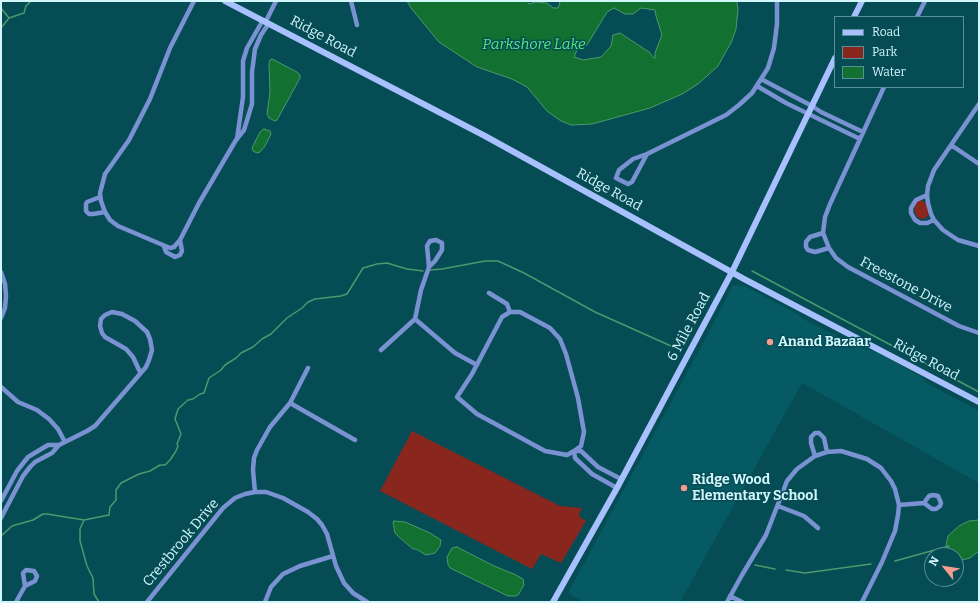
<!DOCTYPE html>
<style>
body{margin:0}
#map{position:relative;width:980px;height:603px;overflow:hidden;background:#064c55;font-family:Bitter,serif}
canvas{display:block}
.frame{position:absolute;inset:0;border:2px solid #d1f6fc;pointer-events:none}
.legend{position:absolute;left:834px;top:16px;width:130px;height:72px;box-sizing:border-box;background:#064c55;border:1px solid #579098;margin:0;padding:5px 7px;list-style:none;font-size:12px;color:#d1f6fc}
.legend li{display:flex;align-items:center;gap:8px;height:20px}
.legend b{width:20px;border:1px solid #579098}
.north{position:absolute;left:924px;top:547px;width:40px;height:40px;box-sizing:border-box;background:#064c55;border:1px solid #579098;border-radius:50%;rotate:300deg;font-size:11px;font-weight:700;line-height:16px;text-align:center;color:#d1f6fc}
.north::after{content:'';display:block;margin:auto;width:14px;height:18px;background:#f59c90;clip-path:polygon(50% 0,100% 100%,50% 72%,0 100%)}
</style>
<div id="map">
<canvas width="980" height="603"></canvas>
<div class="frame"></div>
<ul class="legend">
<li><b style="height:5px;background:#a8c0fd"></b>Road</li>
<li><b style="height:11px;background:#89271f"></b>Park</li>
<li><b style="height:11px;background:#127130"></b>Water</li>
</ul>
<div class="north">N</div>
</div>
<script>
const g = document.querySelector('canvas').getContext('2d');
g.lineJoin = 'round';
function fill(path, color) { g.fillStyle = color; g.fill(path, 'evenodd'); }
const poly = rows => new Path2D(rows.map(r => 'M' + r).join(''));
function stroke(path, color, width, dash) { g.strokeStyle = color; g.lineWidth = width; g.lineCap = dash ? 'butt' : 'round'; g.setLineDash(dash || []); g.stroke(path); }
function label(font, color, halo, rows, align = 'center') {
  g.font = font + ' Bitter,serif'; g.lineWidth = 3; g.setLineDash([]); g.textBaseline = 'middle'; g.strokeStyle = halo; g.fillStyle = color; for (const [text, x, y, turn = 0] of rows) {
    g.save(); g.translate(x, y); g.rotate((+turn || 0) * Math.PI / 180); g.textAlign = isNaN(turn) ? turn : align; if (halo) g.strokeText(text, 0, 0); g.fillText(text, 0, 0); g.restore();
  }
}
fill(poly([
 [733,285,747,287,797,314,805,320,862,348,875,351,920,376,928,384,979,411,979,483,802,383,680,602,583,602,568,593,709,332]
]), '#055a64');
fill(poly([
 [921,200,927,204,929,214,925,219,918,218,914,211,916,202],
 [412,431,560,506,582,508,579,514,580,517,586,521,561,563,541,554,532,569,380,491]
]), '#89271f');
const water = poly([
 [407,1,527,1,529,4,536,2,547,3,553,8,558,8,560,3,559,1,737,1,738,10,736,29,731,43,724,55,718,66,698,84,682,94,650,108,592,124,571,125,561,121,547,111,527,87,512,79,477,67,439,42,411,8,407,1],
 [614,8,625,14,633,14,641,8,655,10,656,16,662,35,655,53,655,58,654,58,649,52,620,33,613,35,611,46,601,57,583,60,574,57,577,50,587,45,607,12,614,8],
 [272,59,297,72,300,75,300,78,277,120,275,121,269,118,267,114,270,92,269,64,270,60,272,59],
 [264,129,270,131,271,134,265,146,260,152,257,153,253,151,252,148,260,132,264,129],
 [979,520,979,551,970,558,962,560,956,555,954,555,946,545,948,536,959,526,969,521,979,520],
 [394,521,405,522,430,533,441,540,440,546,435,553,426,555,416,549,413,549,399,537,395,533,393,522,394,521],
 [457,547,492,565,516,575,523,579,524,585,518,595,515,596,508,596,450,568,448,564,447,557,452,548,457,547]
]);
fill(water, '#127130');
stroke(water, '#4b996d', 1);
stroke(poly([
 [1,8,9,18],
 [1,28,9,18,24,13,26,6,31,1],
 [430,270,442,269,485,261,498,261,524,273,595,312,680,350],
 [752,271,979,392],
 [84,520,80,529,80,541,87,566,93,578,94,594,99,602],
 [1,536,12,526,33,520,43,514,47,514,84,520,109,515,110,507,116,500,116,490,121,483,139,474,150,471,160,465,165,465,170,460,176,451,178,446,177,444,181,434,175,419,178,409,188,400,193,399,200,394,204,393,209,378,221,370,225,365,236,358,241,353,253,347,262,339,271,334,287,318,302,308,308,302,315,299,341,296,347,294,363,268,377,264,387,263,407,269,423,271],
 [895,561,949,546],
 [755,565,775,569],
 [786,570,805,573,871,564]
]), '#4b996d', 1.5);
stroke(poly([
 [194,1,170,48,150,99,129,140,105,174,100,193,101,201,105,212,110,220,118,226,170,248,174,247,180,240,199,203,236,140,244,130,252,104,252,72,255,49,261,35,269,23],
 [351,1,357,25],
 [917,17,925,1],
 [266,21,276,1],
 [761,79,812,106,821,112,863,132],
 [757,86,786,103,860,139],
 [884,87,830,204,825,217,823,233,829,248,836,258,848,267,959,326,979,333],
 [979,104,934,170,928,186,927,195,928,203,931,214,934,220,943,230,958,240,979,246],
 [237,139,243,97,243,61,247,48,263,20],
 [951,145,979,164],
 [647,154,632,182,628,184,616,178,619,170,633,159,647,154,726,115,739,105,752,93,761,79,768,68,774,48,777,24,777,1],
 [927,195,916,200,914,203,911,208,911,213,915,220,920,223,927,223,934,220],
 [100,197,87,202,86,204,86,211,89,214,93,214,105,212],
 [823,233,810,237,806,242,806,247,808,250,815,252,829,248],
 [164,246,166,252,175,257,180,255,182,251,180,240],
 [429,267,427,246,430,241,436,240,442,243,442,250,435,261,429,267,421,290,415,319,455,353,477,365],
 [1,272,5,284,6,296,5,308,1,318],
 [489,293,507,304,510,312],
 [381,350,415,319],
 [1,387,18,402,37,410,49,419,58,429,65,442],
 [290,403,355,440],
 [574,451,581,446,584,432,578,398,566,354,560,339,550,328,520,312,510,312,502,317,472,374,457,397,477,414,545,451,567,455,574,451,581,451,598,467,621,479],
 [574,451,575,458,592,474,617,488],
 [815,456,811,443,811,437,815,433,819,433,824,438,827,452],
 [255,492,253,470,254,458,257,450,270,427,290,403,308,368],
 [1,501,17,471,28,457,48,445,59,445],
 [899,505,924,503,932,509,936,509,940,506,941,503,938,496,933,495,929,496,924,503],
 [778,506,804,516,818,528],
 [1,518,23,476,30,467,35,462,52,453,59,445,87,431,95,426,146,367,149,360,152,350,150,339,147,332,135,321,122,314,112,312,105,315,101,319,100,326,102,333,105,337,126,349,133,357,140,372],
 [730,596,742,602],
 [16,602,25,586,35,581,37,576,34,571,26,570,23,573,25,586],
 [147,602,223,508,235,498,245,494,255,492,266,492,283,498,308,512,317,519,322,525,327,534,336,566,344,583,353,593,367,602],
 [265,602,271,587,283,574,300,566,333,556],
 [727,602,742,575,766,535,787,481,797,469,815,456,827,452,841,451,867,459,881,468,891,481,895,489,899,505,898,515,895,531,882,562,862,602]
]), '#7a92d2', 4.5);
stroke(poly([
 [225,1,485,136,744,279,979,402],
 [854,17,862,1],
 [553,602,617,488,732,272,835,58]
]), '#a8c0fd', 6);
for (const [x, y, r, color] of [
 [770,342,4,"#f59c90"],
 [684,488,4,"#f59c90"]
]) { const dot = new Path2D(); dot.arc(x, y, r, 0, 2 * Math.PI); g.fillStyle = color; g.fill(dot); stroke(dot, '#064c55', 1.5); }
label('14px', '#d1f6fc', '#064c55', [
 ["Ridge Road",323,37,28],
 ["Ridge Road",609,190,29],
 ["Freestone Drive",906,285,28],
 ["6 Mile Road",689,327,-62],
 ["Ridge Road",926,360,28],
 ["Crestbrook Drive",181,543,-50]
]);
label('bold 14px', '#d1f6fc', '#064c55', [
 ["Anand Bazaar",778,342],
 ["Ridge Wood",692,480],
 ["Elementary School",692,496]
], 'left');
label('italic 15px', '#57e579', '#064c55', [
 ["Parkshore Lake",534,45]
]);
</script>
